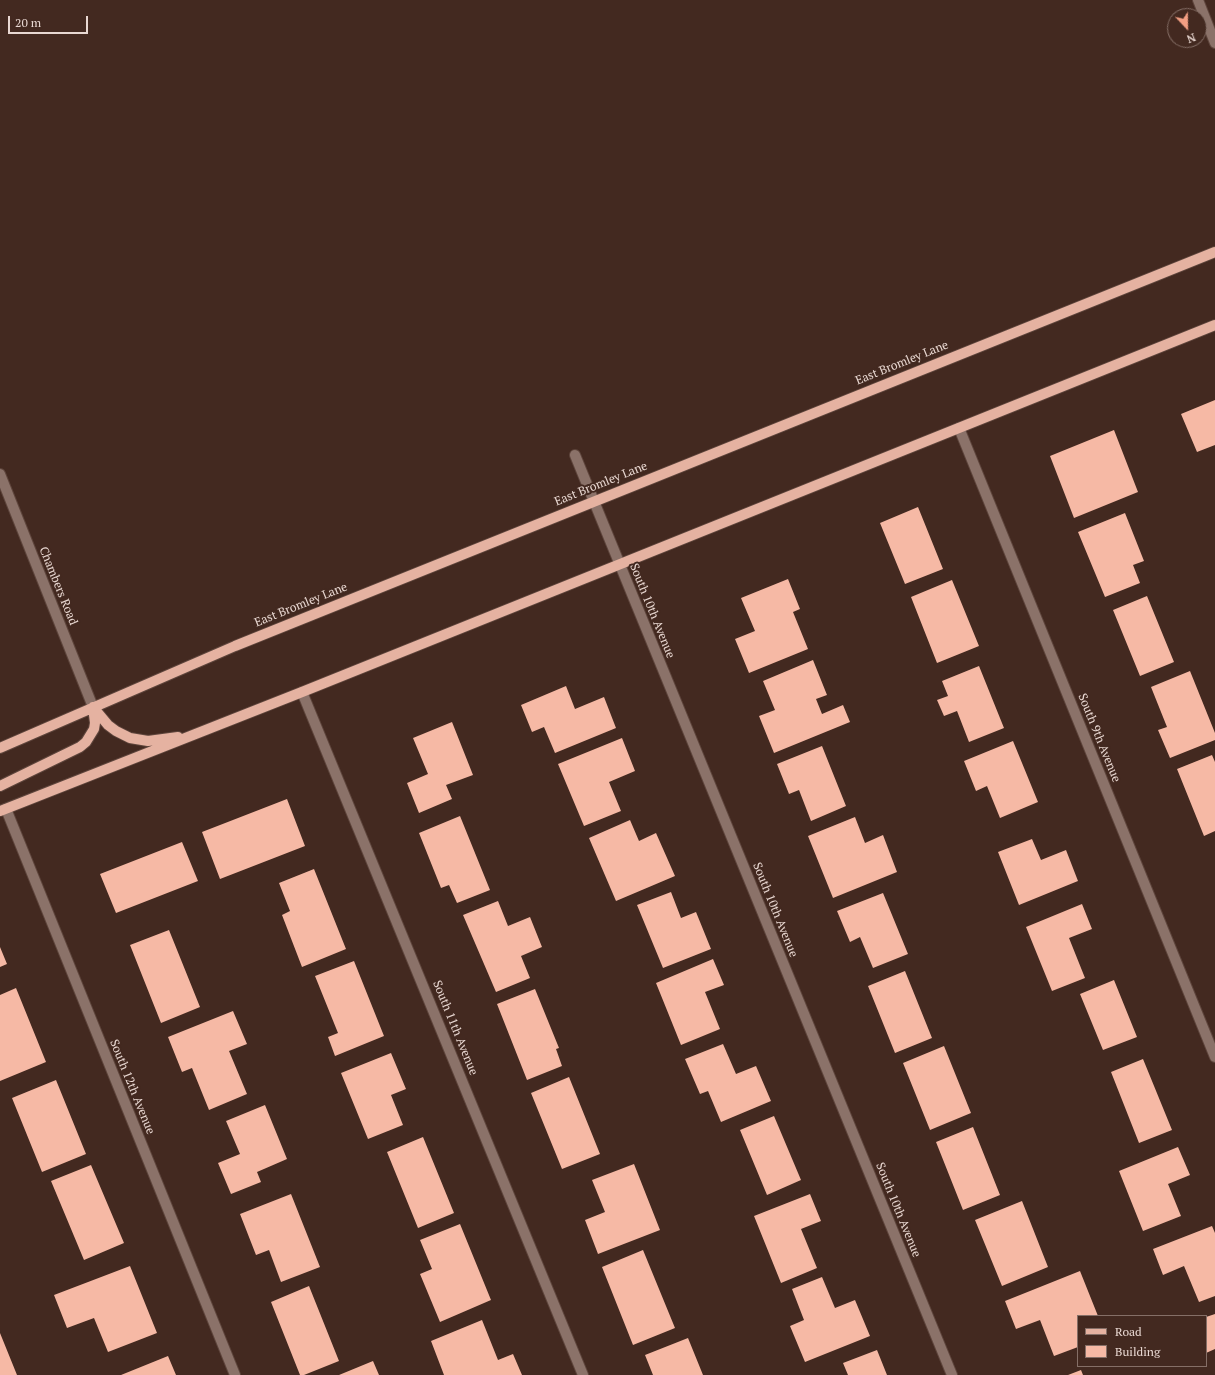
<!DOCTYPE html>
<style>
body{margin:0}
#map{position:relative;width:1215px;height:1375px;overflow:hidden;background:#432920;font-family:"PT Serif",serif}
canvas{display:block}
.legend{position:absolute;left:1077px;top:1315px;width:130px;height:52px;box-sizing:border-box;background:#432920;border:1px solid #856f67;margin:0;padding:5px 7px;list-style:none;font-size:12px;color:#e9d8d2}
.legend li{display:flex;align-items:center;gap:8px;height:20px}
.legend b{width:20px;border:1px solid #856f67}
.north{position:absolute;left:1167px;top:8px;width:40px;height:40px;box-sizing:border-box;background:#432920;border:1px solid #856f67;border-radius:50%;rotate:158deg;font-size:11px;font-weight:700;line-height:16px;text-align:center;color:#e9d8d2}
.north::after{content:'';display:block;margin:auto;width:14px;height:18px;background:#f39f83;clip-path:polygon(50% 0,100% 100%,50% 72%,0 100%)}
.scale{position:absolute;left:8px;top:16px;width:80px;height:18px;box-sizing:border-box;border:2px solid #e9d8d2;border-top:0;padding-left:5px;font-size:12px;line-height:14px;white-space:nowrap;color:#e9d8d2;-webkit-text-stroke:3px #432920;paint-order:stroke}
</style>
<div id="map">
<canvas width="1215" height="1375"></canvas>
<ul class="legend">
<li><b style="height:5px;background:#e5b2a1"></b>Road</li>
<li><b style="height:11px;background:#f6b9a5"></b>Building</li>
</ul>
<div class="north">N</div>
<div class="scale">20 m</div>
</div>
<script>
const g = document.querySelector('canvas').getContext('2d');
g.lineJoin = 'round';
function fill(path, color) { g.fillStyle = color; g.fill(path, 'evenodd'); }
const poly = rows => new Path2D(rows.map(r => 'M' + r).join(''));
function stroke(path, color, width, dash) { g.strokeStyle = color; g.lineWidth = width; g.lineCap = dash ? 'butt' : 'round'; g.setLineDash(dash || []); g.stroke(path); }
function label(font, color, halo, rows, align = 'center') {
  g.font = font + ' "PT Serif",serif'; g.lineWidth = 4; g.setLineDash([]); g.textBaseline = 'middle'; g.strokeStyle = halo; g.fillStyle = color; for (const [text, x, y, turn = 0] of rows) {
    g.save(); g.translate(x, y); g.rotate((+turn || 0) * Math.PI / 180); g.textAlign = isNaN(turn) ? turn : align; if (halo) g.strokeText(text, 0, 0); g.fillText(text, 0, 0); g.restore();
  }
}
fill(poly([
 [1215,400,1215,445,1197,452,1181,414],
 [1114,430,1138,492,1074,518,1050,456],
 [918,507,943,569,905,584,880,523],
 [1125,513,1144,561,1133,565,1140,583,1105,597,1078,532],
 [788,579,800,609,793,612,808,649,749,673,735,639,755,631,741,598],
 [952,580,979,646,937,663,911,597],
 [1147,596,1174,662,1140,676,1113,610],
 [813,660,827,695,816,699,822,714,843,705,850,722,774,753,759,716,775,710,763,681],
 [979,666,1004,728,969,742,957,711,944,716,937,700,948,696,942,681],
 [1190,671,1215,733,1215,740,1170,758,1158,730,1167,727,1151,687],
 [566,686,575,709,604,697,616,728,555,753,544,727,532,732,521,705],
 [452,722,473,775,446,785,452,799,419,813,407,783,428,774,413,738],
 [622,738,635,771,609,782,621,811,584,826,558,764],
 [1013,741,1038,802,1000,818,987,786,976,791,964,761],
 [822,746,846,806,811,821,799,790,789,794,777,764],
 [1212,755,1215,762,1215,831,1204,836,1177,769],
 [287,799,305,846,220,879,202,832],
 [460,816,490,890,457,903,449,885,441,888,419,833],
 [855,817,865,843,883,835,897,872,833,898,808,836],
 [630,820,639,841,656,833,675,876,616,901,589,838],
 [1032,839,1041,860,1066,850,1078,881,1019,905,998,852],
 [182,842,198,881,116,913,100,874],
 [314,869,346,949,302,967,282,915,290,911,279,883],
 [671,892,681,918,696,912,711,949,663,968,637,905],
 [883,893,908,954,873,968,860,937,850,942,837,911],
 [498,901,508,926,530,917,542,947,521,956,530,978,496,992,463,915],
 [1082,904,1092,929,1069,938,1085,978,1052,991,1026,927],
 [169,930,200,1007,161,1023,130,945],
 [0,947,7,964,0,967],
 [713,959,724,985,705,992,720,1029,681,1045,656,983],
 [354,961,384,1036,335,1056,328,1037,338,1033,315,976],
 [905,971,932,1038,895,1053,868,986],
 [1114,980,1137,1037,1103,1050,1080,994],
 [16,988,46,1062,0,1081,0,995],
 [535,989,559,1048,556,1049,562,1066,527,1080,497,1004],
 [233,1011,247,1044,229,1051,247,1094,209,1110,192,1068,182,1072,168,1037],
 [723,1044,736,1074,756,1066,771,1101,721,1122,708,1091,700,1094,685,1059],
 [944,1046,971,1113,930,1130,903,1063],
 [391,1053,406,1089,391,1095,403,1125,368,1139,341,1073],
 [1143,1059,1172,1130,1139,1143,1111,1072],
 [569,1077,600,1154,562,1169,531,1093],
 [56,1080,86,1154,42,1172,12,1098],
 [265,1105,287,1159,257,1172,261,1182,231,1194,218,1163,240,1154,226,1121],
 [774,1116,801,1180,767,1195,740,1130],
 [973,1127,1000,1195,963,1210,936,1142],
 [423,1137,454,1213,418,1228,387,1152],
 [1178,1147,1190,1175,1168,1184,1181,1216,1143,1231,1119,1171],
 [634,1164,660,1230,598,1254,585,1220,605,1212,592,1180],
 [91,1165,124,1243,84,1260,51,1181],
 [291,1194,320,1267,281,1282,269,1250,256,1255,240,1214],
 [810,1194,821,1221,801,1229,817,1268,781,1283,754,1216],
 [1022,1201,1048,1267,1002,1286,975,1220],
 [460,1224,491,1300,440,1322,420,1274,432,1269,420,1240],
 [1212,1226,1215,1233,1215,1296,1199,1302,1184,1266,1163,1275,1153,1249],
 [643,1250,675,1328,633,1345,602,1267],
 [130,1266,157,1333,108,1352,94,1318,67,1328,54,1295],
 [1080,1271,1098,1316,1078,1316,1078,1347,1054,1356,1040,1320,1016,1329,1005,1301],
 [822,1277,835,1308,855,1300,870,1336,805,1362,790,1326,804,1320,792,1289],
 [309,1286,339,1361,304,1375,300,1375,271,1302],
 [1215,1314,1215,1349,1206,1353,1206,1317],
 [482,1320,498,1360,513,1354,522,1375,444,1375,431,1341],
 [0,1333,17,1375,0,1375],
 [688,1338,703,1375,653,1375,645,1355],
 [877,1350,887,1375,848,1375,843,1363],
 [168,1356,176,1375,121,1375],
 [373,1361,379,1375,339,1375],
 [1081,1370,1083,1375,1068,1375]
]), '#f6b9a5');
const minor = poly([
 [1198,0,1215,43],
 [959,428,1215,1057],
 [575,455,952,1375],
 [0,474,93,707],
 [302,692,583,1375],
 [6,809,235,1375]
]);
const major = poly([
 [93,707,108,725,116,731,130,738,148,741,178,737],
 [0,748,235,646,1215,252],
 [0,786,80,747,86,742,94,729,95,723,93,707],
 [0,811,302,692,1215,325]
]);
stroke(minor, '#5e453c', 12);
stroke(major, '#5e453c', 12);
stroke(minor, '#8b7269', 10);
stroke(major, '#e5b2a1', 10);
label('12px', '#e9d8d2', '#432920', [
 ["East Bromley Lane",902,363,-22],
 ["East Bromley Lane",601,484,-22],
 ["Chambers Road",58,586,68],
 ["East Bromley Lane",301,605,-22],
 ["South 10th Avenue",652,611,68],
 ["South 9th Avenue",1099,738,68],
 ["South 10th Avenue",775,910,68],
 ["South 11th Avenue",455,1028,68],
 ["South 12th Avenue",132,1087,68],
 ["South 10th Avenue",898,1210,68]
]);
</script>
